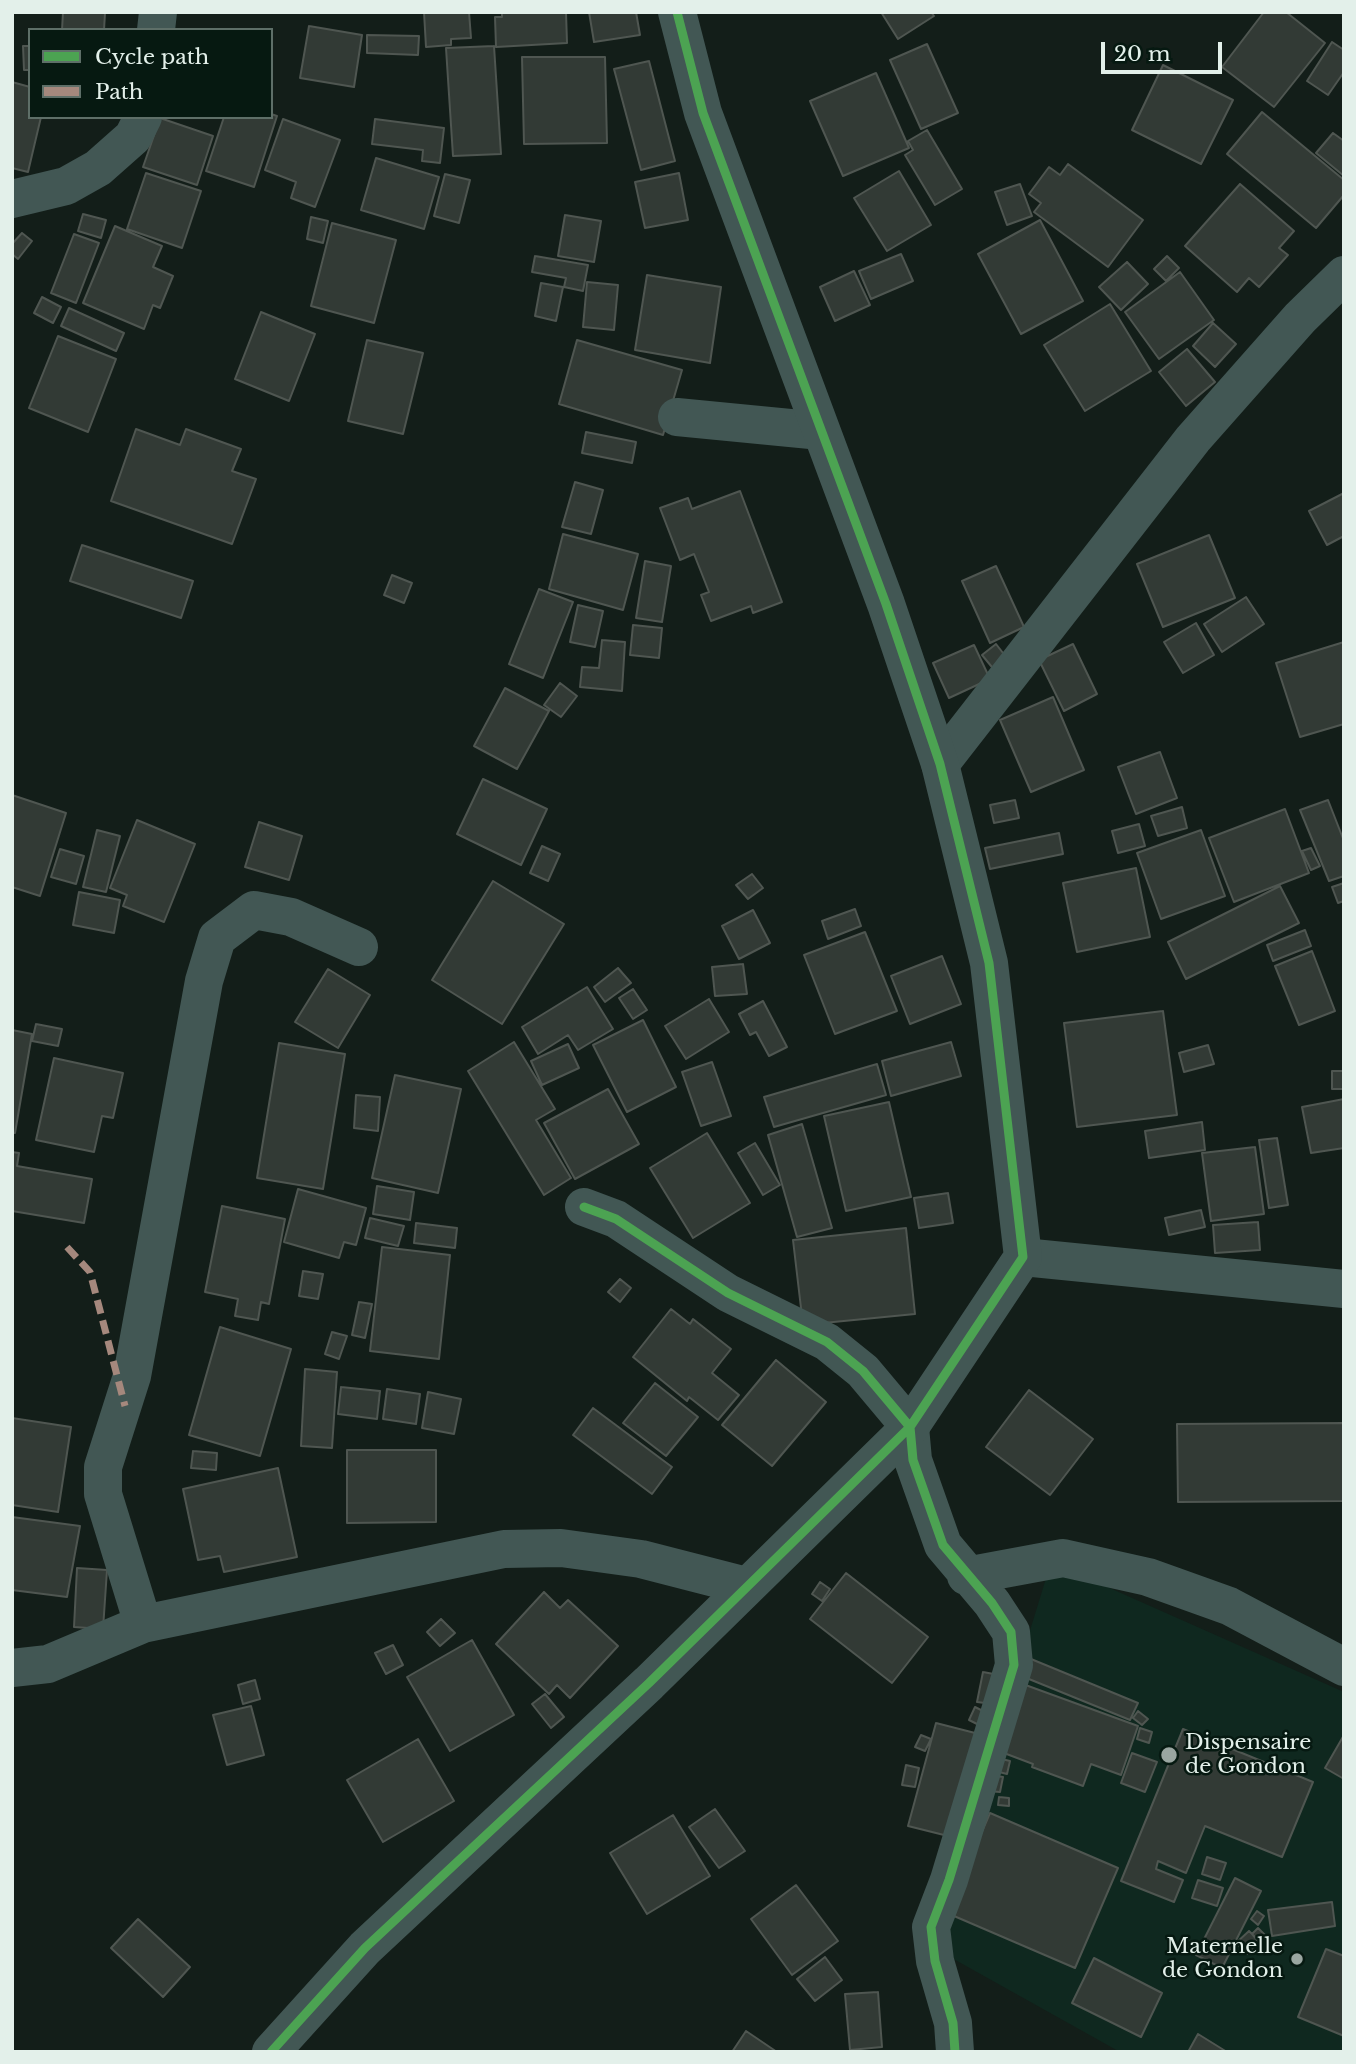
<!DOCTYPE html>
<style>
body{margin:0}
#map{position:relative;width:1356px;height:2064px;overflow:hidden;background:#131e19;font-family:"Libre Baskerville",serif}
canvas{display:block}
.frame{position:absolute;inset:0;border:14px solid #e3f0ea;pointer-events:none}
.legend{position:absolute;left:28px;top:28px;width:245px;height:91px;box-sizing:border-box;background:#061911;border:2px solid #5e6f68;margin:0;padding:9px 12px;list-style:none;font-size:21px;color:#e3f0ea}
.legend li{display:flex;align-items:center;gap:14px;height:35px}
.legend b{width:35px;border:2px solid #5e6f68}
.scale{position:absolute;left:1101px;top:42px;width:121px;height:32px;box-sizing:border-box;border:4px solid #e3f0ea;border-top:0;padding-left:9px;font-size:21px;line-height:24px;white-space:nowrap;color:#e3f0ea;-webkit-text-stroke:5px #061911;paint-order:stroke}
</style>
<div id="map">
<canvas width="1356" height="2064"></canvas>
<div class="frame"></div>
<ul class="legend">
<li><b style="height:9px;background:#4ca352"></b>Cycle path</li>
<li><b style="height:9px;background:#a5887d"></b>Path</li>
</ul>
<div class="scale">20 m</div>
</div>
<script>
const g = document.querySelector('canvas').getContext('2d');
g.lineJoin = 'round';
function fill(path, color) { g.fillStyle = color; g.fill(path, 'evenodd'); }
const poly = rows => new Path2D(rows.map(r => 'M' + r).join(''));
function stroke(path, color, width, dash) { g.strokeStyle = color; g.lineWidth = width; g.lineCap = dash ? 'butt' : 'round'; g.setLineDash(dash || []); g.stroke(path); }
function label(font, color, halo, rows, align = 'center') {
  g.font = font + ' "Libre Baskerville",serif'; g.lineWidth = 5; g.setLineDash([]); g.textBaseline = 'middle'; g.strokeStyle = halo; g.fillStyle = color; for (const [text, x, y, turn = 0] of rows) {
    g.save(); g.translate(x, y); g.rotate((+turn || 0) * Math.PI / 180); g.textAlign = isNaN(turn) ? turn : align; if (halo) g.strokeText(text, 0, 0); g.fillText(text, 0, 0); g.restore();
  }
}
fill(poly([
 [1051,1562,1344,1692,1344,2052,1120,2052,950,1957,941,1920]
]), '#0f281f');
const building = poly([
 [63,12,105,13,104,30,62,30,63,12],
 [424,12,469,12,471,38,451,39,451,45,426,47,424,12],
 [502,12,566,12,567,43,496,47,495,17,502,17,502,12],
 [589,12,636,12,640,35,594,42,589,12],
 [881,12,931,12,934,16,898,39,881,12],
 [1264,12,1286,12,1325,43,1274,107,1222,67,1264,12],
 [309,26,362,35,354,87,300,78,309,26],
 [367,35,419,36,418,55,367,53,367,35],
 [1332,42,1344,50,1344,72,1328,95,1307,81,1332,42],
 [927,44,958,113,921,129,890,60,927,44],
 [23,46,30,46,30,70,24,70,23,46],
 [494,46,501,154,453,156,446,48,494,46],
 [522,57,605,57,607,143,524,144,522,57],
 [649,61,675,161,641,170,614,69,649,61],
 [1163,65,1233,100,1201,164,1132,130,1163,65],
 [876,73,909,148,843,176,810,101,876,73],
 [12,82,30,87,30,117,41,117,28,172,12,168,12,82],
 [1262,112,1344,180,1344,195,1316,228,1227,154,1262,112],
 [271,114,277,116,254,187,206,171,224,117,271,117,271,114],
 [160,118,213,136,197,185,143,167,160,118],
 [283,119,340,140,315,207,291,198,296,182,265,170,283,119],
 [375,119,444,128,440,163,422,161,423,150,372,144,375,119],
 [927,130,962,189,935,205,905,155,913,150,908,141,927,130],
 [1333,133,1344,141,1344,176,1316,153,1333,133],
 [376,158,439,177,424,229,361,210,376,158],
 [1068,164,1143,220,1108,267,1034,212,1041,203,1029,194,1049,167,1060,175,1068,164],
 [899,171,931,225,887,251,854,198,899,171],
 [146,173,201,191,182,248,127,229,146,173],
 [679,173,688,220,645,228,635,182,679,173],
 [445,174,470,180,459,223,434,216,445,174],
 [1020,184,1032,216,1007,225,995,192,1020,184],
 [1240,184,1294,231,1279,248,1288,255,1259,287,1249,278,1237,292,1185,246,1240,184],
 [83,214,106,220,101,238,78,231,83,214],
 [565,215,601,221,594,262,558,256,565,215],
 [311,217,328,221,323,243,307,239,311,217],
 [1040,220,1083,301,1021,334,978,254,1040,220],
 [332,223,396,240,374,323,311,306,332,223],
 [115,226,162,246,153,267,173,276,160,308,153,305,144,329,83,303,115,226],
 [22,233,32,241,18,259,12,254,12,244,22,233],
 [74,234,99,243,76,303,51,293,74,234],
 [901,254,913,281,871,299,859,271,901,254],
 [535,256,588,265,583,291,564,287,566,278,532,272,535,256],
 [1167,256,1179,268,1166,281,1154,269,1167,256],
 [1127,262,1148,284,1121,310,1099,287,1127,262],
 [854,271,870,305,835,321,820,287,854,271],
 [1180,272,1214,320,1159,359,1125,312,1180,272],
 [647,275,721,287,710,363,635,350,647,275],
 [587,282,618,285,614,330,583,327,587,282],
 [541,283,563,287,556,321,535,316,541,283],
 [42,297,61,307,53,323,34,313,42,297],
 [1110,304,1151,371,1085,411,1044,345,1110,304],
 [69,308,124,333,116,351,61,326,69,308],
 [261,312,315,334,289,401,235,379,261,312],
 [1213,323,1236,344,1215,367,1193,346,1213,323],
 [58,336,116,359,88,432,29,408,58,336],
 [367,340,423,353,403,434,348,421,367,340],
 [577,340,682,370,663,435,559,404,577,340],
 [1187,349,1215,382,1186,406,1159,372,1187,349],
 [136,429,180,445,186,429,241,449,232,471,256,479,232,544,111,501,136,429],
 [586,432,636,442,632,463,582,453,586,432],
 [575,482,603,490,591,534,562,527,575,482],
 [740,491,782,602,753,613,751,606,711,621,701,595,709,592,694,554,680,560,660,508,688,498,692,509,740,491],
 [1344,493,1344,536,1327,545,1309,511,1344,493],
 [563,534,638,554,623,610,549,589,563,534],
 [1209,535,1235,598,1163,627,1137,564,1209,535],
 [82,545,193,581,181,618,70,581,82,545],
 [645,561,671,566,662,622,636,618,645,561],
 [996,566,1024,627,990,643,962,581,996,566],
 [392,575,412,583,404,603,384,595,392,575],
 [539,589,573,602,543,678,509,664,539,589],
 [1246,597,1264,624,1222,652,1204,624,1246,597],
 [578,605,603,611,595,647,570,642,578,605],
 [1196,623,1214,655,1183,673,1164,642,1196,623],
 [633,625,662,628,659,658,630,655,633,625],
 [602,640,625,642,622,691,580,687,582,667,599,668,602,640],
 [1344,642,1344,724,1300,737,1276,663,1344,642],
 [996,644,1010,662,996,672,982,655,996,644],
 [1073,644,1097,694,1064,711,1039,660,1073,644],
 [974,645,990,679,949,698,933,663,974,645],
 [560,683,577,696,561,717,544,705,560,683],
 [505,688,549,711,517,769,474,746,505,688],
 [1053,697,1084,770,1031,792,1000,720,1053,697],
 [1160,752,1177,798,1136,814,1118,767,1160,752],
 [483,779,547,809,521,865,457,834,483,779],
 [12,795,66,813,40,896,12,887,12,795],
 [1015,800,1019,818,994,823,990,805,1015,800],
 [1328,800,1344,841,1344,876,1329,881,1300,810,1328,800],
 [1182,807,1187,828,1158,836,1151,816,1182,807],
 [1285,809,1309,873,1234,902,1209,838,1285,809],
 [137,820,195,844,164,922,123,906,127,895,110,888,137,820],
 [259,822,302,836,289,880,245,867,259,822],
 [1139,824,1145,846,1118,853,1112,831,1139,824],
 [97,830,120,836,106,892,83,887,97,830],
 [1201,830,1225,896,1161,919,1137,853,1201,830],
 [1059,833,1063,854,990,869,985,848,1059,833],
 [542,846,560,854,548,881,530,873,542,846],
 [1311,848,1320,866,1311,870,1302,851,1311,848],
 [60,849,84,856,76,884,51,877,60,849],
 [1136,868,1150,937,1077,952,1063,883,1136,868],
 [752,874,763,888,748,899,736,885,752,874],
 [493,881,564,924,502,1024,432,980,493,881],
 [1344,883,1344,901,1338,903,1332,887,1344,883],
 [1280,886,1299,923,1186,979,1168,942,1280,886],
 [79,892,120,900,114,933,73,925,79,892],
 [855,909,861,926,828,939,822,921,855,909],
 [753,910,770,943,739,959,722,926,753,910],
 [1305,930,1311,946,1273,961,1267,945,1305,930],
 [865,932,897,1011,835,1034,804,955,865,932],
 [1312,951,1335,1011,1299,1025,1275,966,1312,951],
 [942,956,961,1004,910,1024,891,976,942,956],
 [743,964,747,994,715,996,712,967,743,964],
 [618,968,631,983,605,1002,594,987,618,968],
 [328,969,370,995,338,1048,295,1022,328,969],
 [587,987,613,1029,578,1050,568,1035,538,1054,522,1027,587,987],
 [633,989,647,1010,633,1019,619,998,633,989],
 [709,999,729,1032,686,1059,665,1026,709,999],
 [763,1001,787,1047,769,1056,756,1032,750,1035,739,1014,763,1001],
 [1163,1011,1177,1115,1077,1127,1064,1023,1163,1011],
 [643,1020,676,1087,627,1112,593,1045,643,1020],
 [36,1024,62,1029,58,1046,32,1041,36,1024],
 [12,1030,32,1034,15,1133,12,1133,12,1030],
 [514,1042,555,1109,536,1120,571,1178,544,1195,468,1071,514,1042],
 [951,1042,961,1076,891,1096,882,1061,951,1042],
 [279,1043,345,1054,323,1189,257,1178,279,1043],
 [568,1044,579,1068,542,1085,531,1061,568,1044],
 [1208,1045,1214,1064,1184,1072,1179,1053,1208,1045],
 [54,1058,123,1073,113,1118,102,1116,94,1152,36,1140,54,1058],
 [712,1062,731,1116,701,1126,682,1072,712,1062],
 [877,1064,886,1095,774,1127,764,1097,877,1064],
 [1332,1071,1344,1071,1344,1089,1332,1089,1332,1071],
 [395,1075,461,1089,438,1193,372,1178,395,1075],
 [608,1089,639,1144,575,1179,544,1123,608,1089],
 [356,1095,380,1097,378,1131,354,1128,356,1095],
 [1344,1099,1344,1148,1311,1153,1302,1107,1344,1099],
 [889,1102,911,1197,846,1211,824,1116,889,1102],
 [1202,1122,1205,1150,1149,1158,1145,1131,1202,1122],
 [802,1124,832,1228,797,1237,768,1135,802,1124],
 [707,1133,750,1203,693,1238,650,1168,707,1133],
 [1277,1138,1288,1205,1269,1208,1259,1140,1277,1138],
 [755,1143,780,1185,763,1195,738,1153,755,1143],
 [1255,1147,1264,1214,1211,1221,1202,1153,1255,1147],
 [12,1152,19,1153,17,1166,92,1179,84,1223,12,1211,12,1152],
 [377,1186,414,1192,410,1220,373,1214,377,1186],
 [298,1189,366,1208,356,1245,344,1242,339,1258,284,1242,298,1189],
 [948,1193,953,1223,919,1228,914,1198,948,1193],
 [222,1206,285,1219,269,1304,261,1302,258,1320,235,1316,238,1299,205,1292,222,1206],
 [1201,1210,1205,1227,1169,1235,1165,1218,1201,1210],
 [370,1218,404,1226,398,1246,365,1238,370,1218],
 [1258,1222,1260,1250,1215,1253,1213,1225,1258,1222],
 [416,1223,457,1228,455,1248,414,1243,416,1223],
 [906,1228,915,1314,803,1325,793,1240,906,1228],
 [382,1247,450,1255,439,1359,370,1351,382,1247],
 [303,1271,323,1274,318,1299,299,1296,303,1271],
 [620,1279,631,1288,620,1302,608,1292,620,1279],
 [359,1302,372,1304,365,1338,352,1335,359,1302],
 [671,1309,690,1324,693,1319,731,1349,712,1373,739,1395,718,1420,689,1397,687,1401,633,1357,671,1309],
 [220,1327,291,1349,260,1456,189,1435,220,1327],
 [332,1332,347,1336,339,1359,325,1354,332,1332],
 [776,1360,826,1402,772,1466,722,1425,776,1360],
 [305,1369,337,1372,332,1448,301,1446,305,1369],
 [655,1383,698,1417,666,1456,623,1423,655,1383],
 [341,1387,380,1391,377,1419,338,1414,341,1387],
 [387,1389,420,1394,416,1424,383,1419,387,1389],
 [1029,1390,1093,1439,1050,1495,986,1447,1029,1390],
 [428,1392,461,1399,454,1434,422,1428,428,1392],
 [593,1408,672,1467,652,1494,573,1435,593,1408],
 [12,1418,71,1427,58,1512,12,1505,12,1418],
 [1344,1423,1344,1501,1178,1502,1177,1424,1344,1423],
 [347,1450,436,1450,436,1522,347,1523,347,1450],
 [193,1451,217,1453,216,1470,191,1468,193,1451],
 [278,1468,297,1557,224,1572,220,1556,198,1560,183,1489,278,1468],
 [12,1517,80,1526,67,1597,12,1590,12,1517],
 [77,1568,107,1570,103,1629,74,1627,77,1568],
 [846,1573,928,1637,892,1683,810,1619,846,1573],
 [820,1582,830,1589,822,1601,812,1594,820,1582],
 [544,1592,560,1608,568,1600,618,1646,570,1698,557,1685,549,1694,496,1644,544,1592],
 [441,1619,455,1633,440,1646,427,1632,441,1619],
 [472,1640,514,1715,450,1751,407,1677,472,1640],
 [393,1645,403,1665,386,1674,375,1653,393,1645],
 [1031,1659,1138,1703,1130,1720,1024,1677,1031,1659],
 [983,1672,999,1675,993,1704,977,1702,983,1672],
 [255,1680,260,1699,243,1704,238,1685,255,1680],
 [1020,1683,1138,1726,1121,1775,1091,1764,1083,1786,1032,1767,1033,1764,996,1750,1020,1683],
 [545,1694,564,1717,551,1728,532,1704,545,1694],
 [251,1706,264,1755,227,1765,213,1715,251,1706],
 [975,1707,989,1714,983,1727,969,1720,975,1707],
 [1138,1711,1148,1719,1142,1725,1133,1718,1138,1711],
 [936,1723,979,1734,952,1837,908,1826,936,1723],
 [1140,1728,1152,1732,1149,1743,1137,1739,1140,1728],
 [1183,1729,1313,1782,1282,1857,1205,1826,1186,1873,1158,1861,1156,1869,1183,1880,1174,1902,1121,1881,1183,1729],
 [921,1735,931,1739,925,1751,915,1747,921,1735],
 [1344,1735,1344,1779,1325,1768,1344,1735],
 [418,1739,454,1801,383,1842,347,1780,418,1739],
 [1132,1753,1157,1762,1145,1792,1121,1783,1132,1753],
 [993,1757,1010,1761,1007,1774,991,1770,993,1757],
 [906,1765,919,1768,915,1787,902,1785,906,1765],
 [990,1775,1003,1777,1000,1792,988,1791,990,1775],
 [999,1797,1009,1798,1009,1806,998,1805,999,1797],
 [715,1809,745,1851,719,1868,689,1827,715,1809],
 [990,1813,1118,1868,1075,1968,947,1913,990,1813],
 [673,1815,710,1876,647,1914,610,1853,673,1815],
 [1207,1857,1226,1863,1220,1880,1202,1874,1207,1857],
 [1235,1878,1261,1891,1222,1968,1196,1955,1235,1878],
 [1198,1880,1223,1888,1217,1906,1192,1898,1198,1880],
 [796,1885,838,1941,792,1975,751,1919,796,1885],
 [1332,1902,1335,1926,1272,1936,1268,1910,1332,1902],
 [1257,1911,1264,1916,1258,1925,1251,1919,1257,1911],
 [138,1919,190,1967,163,1997,111,1948,138,1919],
 [1258,1928,1265,1935,1258,1941,1252,1934,1258,1928],
 [1249,1931,1260,1942,1247,1954,1236,1943,1249,1931],
 [1326,1949,1344,1956,1344,2036,1298,2017,1326,1949],
 [825,1957,842,1980,815,2001,797,1979,825,1957],
 [1094,1958,1162,1993,1141,2037,1072,2003,1094,1958],
 [878,1992,882,2047,850,2050,845,1994,878,1992],
 [746,2031,777,2052,732,2052,746,2031],
 [1198,2034,1227,2052,1188,2052,1198,2034]
]);
fill(building, '#323a35');
stroke(building, '#4f5651', 2);
stroke(poly([
 [156,30,158,12],
 [12,199,66,186,98,168,133,137,143,117],
 [677,417,821,431],
 [940,764,1193,439,1300,318,1344,275],
 [584,1207,616,1219,728,1293,827,1342,863,1371,910,1427,913,1460,943,1545,992,1603,1011,1632,1014,1665,949,1880,931,1927,935,1961,953,2023,955,2052],
 [1023,1257,1344,1289],
 [966,1576,1063,1558,1148,1577,1229,1606,1344,1667],
 [143,1624,103,1494,103,1467,132,1376,204,981,217,938,254,910,291,917,359,947],
 [12,1668,48,1664,143,1624,504,1549,561,1548,641,1559,746,1586]
]), '#425754', 38);
stroke(poly([
 [271,2052,365,1948,649,1683,910,1427,1023,1257,989,963,940,764,886,604,703,113,677,12]
]), '#425754', 38);
stroke(poly([
 [67,1247,90,1272,125,1406]
]), '#a5887d', 7, [14, 7]);
stroke(poly([
 [584,1207,616,1219,728,1293,827,1342,863,1371,910,1427,913,1460,943,1545,992,1603,1011,1632,1014,1665,949,1880,931,1927,935,1961,953,2023,955,2052],
 [271,2052,365,1948,649,1683,910,1427,1023,1257,989,963,940,764,886,604,703,113,677,12]
]), '#4ca352', 9);
for (const [x, y, r, color] of [
 [1169,1755,9,"#9aa6a1"],
 [1297,1959,7,"#9aa6a1"]
]) { const dot = new Path2D(); dot.arc(x, y, r, 0, 2 * Math.PI); g.fillStyle = color; g.fill(dot); stroke(dot, '#061911', 2.5); }
label('21px', '#e3f0ea', '#061911', [
 ["Dispensaire",1185,1743],
 ["de Gondon",1185,1767],
 ["Maternelle",1283,1947,"right"],
 ["de Gondon",1283,1971,"right"]
], 'left');
</script>
